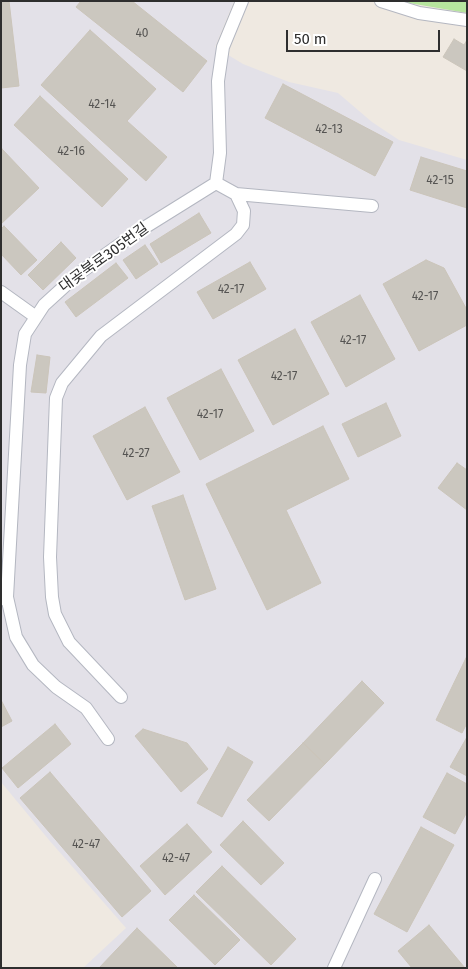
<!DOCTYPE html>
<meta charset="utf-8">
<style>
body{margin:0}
#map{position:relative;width:468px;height:969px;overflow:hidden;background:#efe9e1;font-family:"Fira Sans",sans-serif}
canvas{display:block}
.frame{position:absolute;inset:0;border:2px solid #2e2e2e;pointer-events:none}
.scale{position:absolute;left:286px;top:30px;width:154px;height:22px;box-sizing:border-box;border:2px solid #2e2e2e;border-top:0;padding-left:6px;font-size:15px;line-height:18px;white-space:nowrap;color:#2e2e2e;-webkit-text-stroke:4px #fff;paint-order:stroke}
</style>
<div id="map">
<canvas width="468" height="969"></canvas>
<div class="frame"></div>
<div class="scale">50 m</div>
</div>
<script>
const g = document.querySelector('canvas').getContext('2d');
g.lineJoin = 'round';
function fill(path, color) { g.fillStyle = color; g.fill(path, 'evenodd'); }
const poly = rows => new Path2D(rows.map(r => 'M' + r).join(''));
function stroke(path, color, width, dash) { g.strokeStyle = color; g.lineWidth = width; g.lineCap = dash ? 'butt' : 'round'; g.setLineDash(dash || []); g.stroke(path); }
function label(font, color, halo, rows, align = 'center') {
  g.font = font + ' "Fira Sans","Noto Sans KR",sans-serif'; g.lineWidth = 4; g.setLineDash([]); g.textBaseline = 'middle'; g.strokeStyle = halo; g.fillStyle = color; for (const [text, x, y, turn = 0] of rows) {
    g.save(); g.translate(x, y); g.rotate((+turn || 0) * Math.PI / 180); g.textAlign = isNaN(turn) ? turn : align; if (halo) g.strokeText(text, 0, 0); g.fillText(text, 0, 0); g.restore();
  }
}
fill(poly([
 [1,1,234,1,215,47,243,64,289,82,338,93,372,122,399,140,467,160,467,968,83,968,126,928,49,840,1,782]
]), '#e3e1e8');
fill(poly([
 [403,1,467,1,467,13,409,3]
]), '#b6e59e');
const building = poly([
 [1,1,9,1,19,86,1,88,1,1],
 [81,1,132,1,207,61,183,92,76,7,81,1],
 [90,30,156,89,127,121,167,157,146,181,41,85,90,30],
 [454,39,464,45,467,40,467,71,443,57,454,39],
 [283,84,393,142,375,176,265,118,283,84],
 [40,96,128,179,102,207,14,125,40,96],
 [2,149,39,188,1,224,1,150,2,149],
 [421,157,467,171,467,208,410,190,421,157],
 [199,213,211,233,161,263,150,244,199,213],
 [4,226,37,260,21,275,1,254,1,229,4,226],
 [61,242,76,258,43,290,28,275,61,242],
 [145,245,158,264,136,279,123,260,145,245],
 [426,260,444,268,467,310,467,325,419,351,383,284,426,260],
 [250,262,266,289,213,319,197,292,250,262],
 [116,263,128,278,76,317,65,302,116,263],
 [360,295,395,359,346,387,311,322,360,295],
 [295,329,329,394,273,425,238,360,295,329],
 [37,355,50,357,46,393,31,392,37,355],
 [221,369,254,431,200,460,167,398,221,369],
 [386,403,401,436,358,457,342,424,386,403],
 [145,407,180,472,127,500,93,436,145,407],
 [323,426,349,479,286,510,321,583,267,610,206,484,323,426],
 [457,463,467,470,467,510,438,488,457,463],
 [183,495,216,589,185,600,152,506,183,495],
 [467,656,467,723,462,733,436,720,467,656],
 [362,681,384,703,325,764,303,743,362,681],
 [1,700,12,721,1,727,1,700],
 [55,724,71,744,18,788,2,768,55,724],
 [143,729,187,743,208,769,181,792,135,736,143,729],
 [467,737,467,776,450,767,467,737],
 [303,743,325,764,269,821,247,800,303,743],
 [228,747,253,762,222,817,197,803,228,747],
 [50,772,151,891,122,917,20,798,50,772],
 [447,773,467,784,467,812,455,834,423,817,447,773],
 [243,821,284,863,261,885,220,845,243,821],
 [187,824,212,852,165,895,140,866,187,824],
 [421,827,454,845,407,932,374,914,421,827],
 [222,866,296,939,271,965,196,892,222,866],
 [194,895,240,940,215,965,169,920,194,895],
 [429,925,465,968,412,968,398,951,429,925],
 [137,928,178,968,99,968,137,928]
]);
fill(building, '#cbc7bf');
stroke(building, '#cbc5ba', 1);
const service = poly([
 [381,1,419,13,467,20],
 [236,194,372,206],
 [1,292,36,317],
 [7,597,16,637,33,665,56,687,86,708,108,739],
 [1,599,7,597,20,365,25,334,44,305,78,274,139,231,216,183,220,153,218,81,223,47,242,1],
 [121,697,69,642,55,614,52,597,50,557,56,398,62,383,101,336,236,234,243,225,244,211,236,194,216,183],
 [334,968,375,879]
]);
stroke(service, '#b4b7c1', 14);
stroke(service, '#fff', 12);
label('12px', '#555452', null, [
 ["40",142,34],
 ["42-14",102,105],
 ["42-13",329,130],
 ["42-16",71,152],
 ["42-15",440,181],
 ["42-17",231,290],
 ["42-17",425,297],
 ["42-17",353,341],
 ["42-17",284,377],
 ["42-17",210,415],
 ["42-27",136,454],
 ["42-47",86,845],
 ["42-47",176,859]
]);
label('15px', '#2e2e2e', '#fff', [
 ["대곶북로305번길",104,258,-36]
]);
</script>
